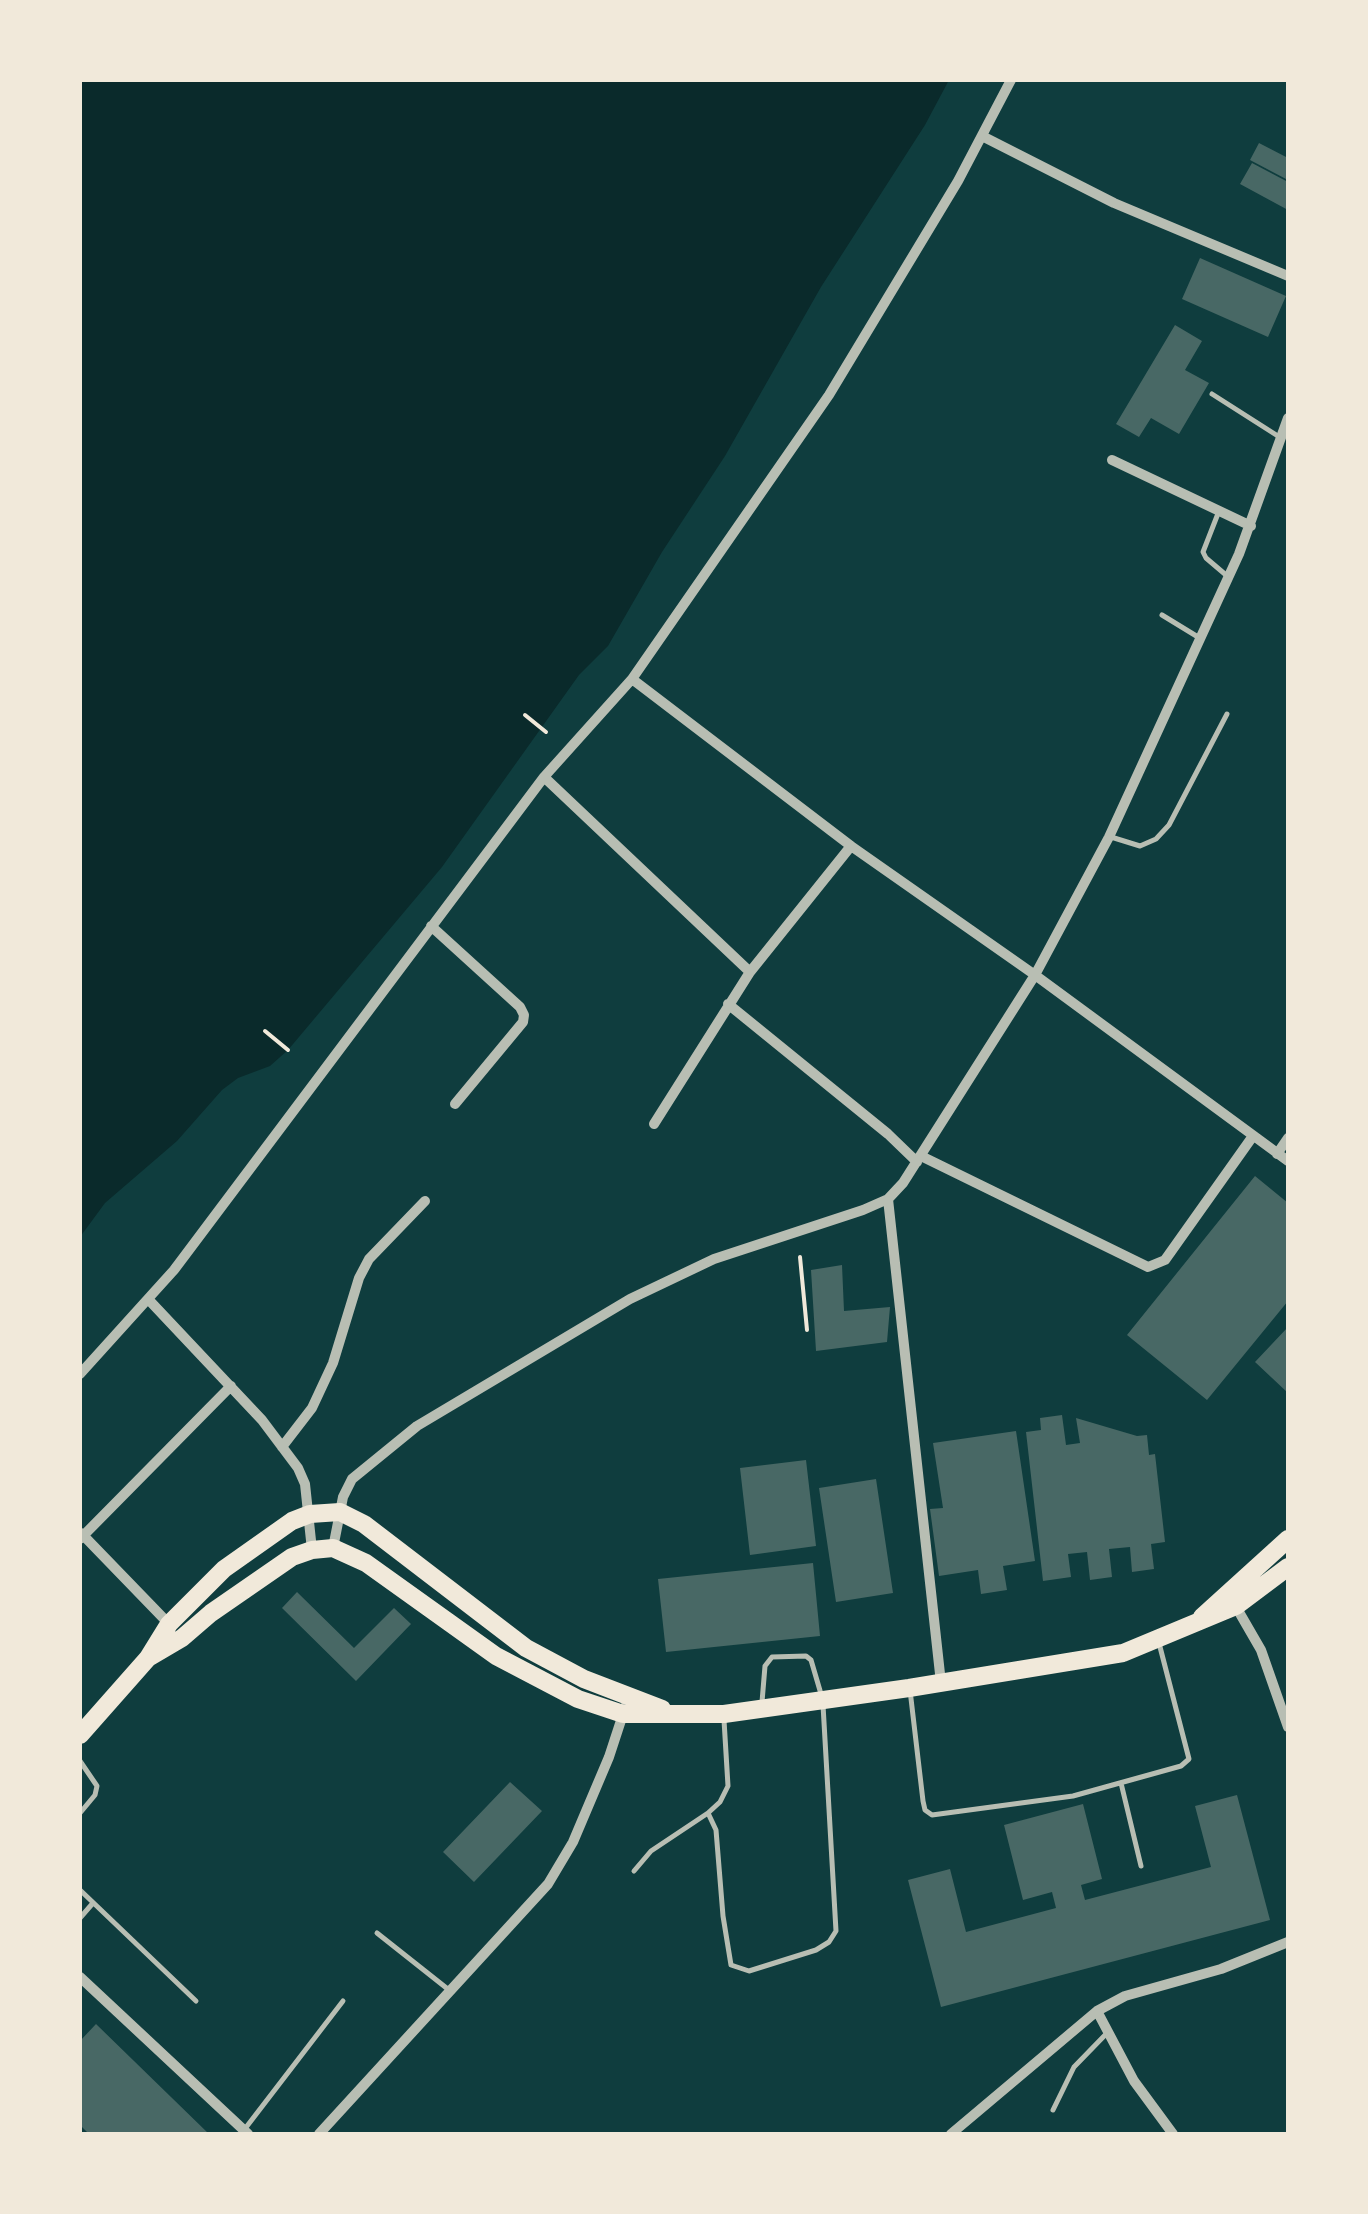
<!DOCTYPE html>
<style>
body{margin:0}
#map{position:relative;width:1368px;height:2214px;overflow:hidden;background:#0f3d3e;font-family:Figtree,sans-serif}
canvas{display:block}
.frame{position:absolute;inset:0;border:82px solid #f1e9da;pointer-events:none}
</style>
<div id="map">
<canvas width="1368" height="2214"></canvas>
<div class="frame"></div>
</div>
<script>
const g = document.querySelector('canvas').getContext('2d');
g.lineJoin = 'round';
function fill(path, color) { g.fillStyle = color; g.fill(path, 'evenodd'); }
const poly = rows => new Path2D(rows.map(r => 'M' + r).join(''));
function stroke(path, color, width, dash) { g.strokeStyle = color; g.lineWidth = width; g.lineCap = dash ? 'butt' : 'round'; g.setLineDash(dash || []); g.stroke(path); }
fill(poly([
 [80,80,949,80,925,125,821,287,725,456,662,552,608,646,579,675,442,867,288,1050,270,1066,238,1078,222,1090,177,1141,105,1203,80,1237]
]), '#0a2a2b');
fill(poly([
 [1259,143,1288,158,1286,179,1250,160],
 [1252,163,1288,182,1288,210,1240,184],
 [1200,258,1286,296,1268,337,1182,299],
 [1175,325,1202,341,1185,370,1209,383,1179,434,1151,418,1139,437,1116,424],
 [1255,1176,1288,1203,1288,1301,1207,1400,1127,1335],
 [842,1265,844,1311,890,1307,887,1342,816,1351,811,1270],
 [1288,1327,1288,1393,1255,1362],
 [1062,1415,1066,1445,1080,1443,1076,1418,1137,1436,1147,1435,1149,1455,1155,1454,1165,1542,1151,1544,1154,1569,1132,1572,1130,1547,1109,1549,1112,1577,1090,1580,1087,1552,1068,1554,1071,1577,1043,1581,1026,1432,1041,1430,1040,1418],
 [1016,1431,1035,1561,1003,1566,1007,1590,981,1594,978,1570,939,1576,930,1509,943,1508,933,1443],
 [806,1460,816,1546,750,1555,740,1468],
 [876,1479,893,1593,836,1602,819,1488],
 [813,1563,820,1636,666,1652,658,1579],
 [297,1592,354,1648,394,1608,411,1624,356,1681,282,1608],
 [510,1782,542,1811,474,1882,443,1852],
 [1237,1795,1270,1920,941,2007,908,1880,950,1869,966,1932,1056,1908,1052,1892,1023,1900,1004,1825,1083,1804,1102,1879,1081,1885,1085,1900,1211,1867,1195,1806],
 [96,2024,209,2134,89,2134,80,2125,80,2041]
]), '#486865');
stroke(poly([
 [525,715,546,732],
 [265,1031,288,1050],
 [800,1257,807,1330]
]), '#f1e9da', 4);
stroke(poly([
 [1212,394,1281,438],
 [1219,511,1203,552,1206,558,1226,575],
 [1162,615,1198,637],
 [1111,837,1140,846,1156,839,1169,825,1227,714],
 [910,1690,923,1801,925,1810,932,1815,1073,1796,1181,1766,1189,1759,1159,1643],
 [762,1702,765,1666,772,1657,806,1656,811,1660,821,1694],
 [724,1720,728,1786,720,1802,708,1813,716,1830,723,1916,731,1965,749,1971,816,1950,829,1942,836,1931,823,1705],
 [80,1761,97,1786,95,1795,80,1813],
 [1121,1783,1141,1866],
 [634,1871,651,1851,708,1813],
 [80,1890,196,2001],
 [80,1918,93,1903],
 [377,1933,449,1990],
 [1053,2110,1074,2067,1108,2032],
 [244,2130,343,2001]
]), '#b8beb3', 5);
stroke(poly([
 [982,136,1114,203,1288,276],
 [1112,460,1251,526],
 [632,679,851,846,1035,975,1288,1161],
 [544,777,750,972],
 [431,926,520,1007,524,1015,523,1022,455,1104],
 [728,1004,888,1134,917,1162],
 [654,1124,750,972,851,846],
 [1277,1154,1288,1138],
 [921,1156,1148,1267,1165,1260,1253,1136],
 [888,1199,941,1683],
 [148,1299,262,1420,298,1468,305,1484,312,1550],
 [80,1374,174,1270,544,777,632,679,829,395,958,181,1011,80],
 [282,1447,312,1408,333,1363,359,1278,369,1259,425,1201],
 [81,1533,170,1625],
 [80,1539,231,1386],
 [333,1548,343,1497,352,1479,417,1426,630,1299,714,1259,863,1210,888,1199,903,1183,1035,975,1109,837,1239,554,1288,418],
 [1235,1605,1261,1650,1288,1727],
 [80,1977,248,2134],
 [1097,2011,1134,2081,1173,2134],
 [319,2134,548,1884,573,1842,609,1757,629,1696],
 [951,2134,1097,2011,1125,1996,1221,1969,1288,1942]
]), '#b8beb3', 10);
stroke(poly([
 [1202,1617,1288,1539],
 [148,1658,182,1638,211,1613,292,1557,312,1550,333,1548,366,1563,496,1656,578,1699,623,1714,724,1714,909,1688,1123,1653,1236,1606,1288,1567],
 [80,1735,148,1658,169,1624,224,1569,292,1521,310,1514,340,1512,364,1524,526,1648,584,1679,662,1709]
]), '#f1e9da', 18);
</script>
